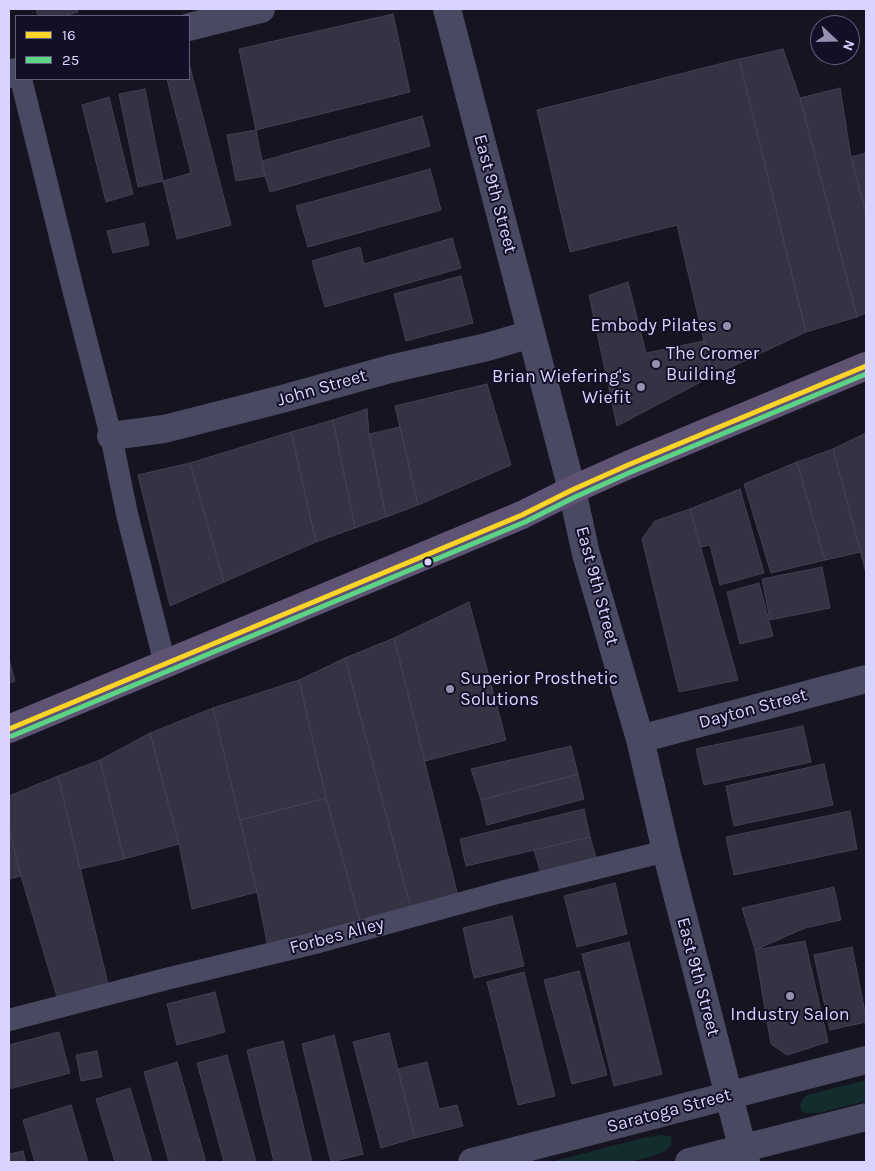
<!DOCTYPE html>
<style>
body{margin:0}
#map{position:relative;width:875px;height:1171px;overflow:hidden;background:#161421;font-family:Karla,sans-serif}
canvas{display:block}
.frame{position:absolute;inset:0;border:10px solid #d9d4ff;pointer-events:none}
.legend{position:absolute;left:15px;top:15px;width:175px;height:65px;box-sizing:border-box;background:#130f26;border:1px solid #625e7d;margin:0;padding:6px 9px;list-style:none;font-size:15px;color:#d9d4ff}
.legend li{display:flex;align-items:center;gap:10px;height:25px}
.legend b{width:25px;border:1px solid #625e7d}
.north{position:absolute;left:810px;top:15px;width:50px;height:50px;box-sizing:border-box;background:#130f26;border:1px solid #625e7d;border-radius:50%;rotate:111deg;font-size:14px;font-weight:700;line-height:20px;text-align:center;color:#d9d4ff}
.north::after{content:'';display:block;margin:auto;width:18px;height:22px;background:#9591b1;clip-path:polygon(50% 0,100% 100%,50% 72%,0 100%)}
</style>
<div id="map">
<canvas width="875" height="1171"></canvas>
<div class="frame"></div>
<ul class="legend">
<li><b style="height:6px;background:#fad527"></b>16</li>
<li><b style="height:6px;background:#5cd486"></b>25</li>
</ul>
<div class="north">N</div>
</div>
<script>
const g = document.querySelector('canvas').getContext('2d');
g.lineJoin = 'round';
function fill(path, color) { g.fillStyle = color; g.fill(path, 'evenodd'); }
const poly = rows => new Path2D(rows.map(r => 'M' + r).join(''));
function stroke(path, color, width, dash) { g.strokeStyle = color; g.lineWidth = width; g.lineCap = dash ? 'butt' : 'round'; g.setLineDash(dash || []); g.stroke(path); }
function label(font, color, halo, rows, align = 'center') {
  g.font = font + ' Karla,sans-serif'; g.lineWidth = 4; g.setLineDash([]); g.textBaseline = 'middle'; g.strokeStyle = halo; g.fillStyle = color; for (const [text, x, y, turn = 0] of rows) {
    g.save(); g.translate(x, y); g.rotate((+turn || 0) * Math.PI / 180); g.textAlign = isNaN(turn) ? turn : align; if (halo) g.strokeText(text, 0, 0); g.fillText(text, 0, 0); g.restore();
  }
}
fill(poly([
 [866,1080,866,1101,819,1113,805,1113,801,1111,800,1106,802,1101,807,1095],
 [662,1135,671,1136,672,1144,665,1151,650,1157,629,1162,550,1162,647,1137]
]), '#132c2d');
const building = poly([
 [36,9,77,9,78,12,63,16,38,16,36,9],
 [393,14,410,92,256,130,239,49,393,14],
 [783,49,800,98,857,317,806,332,739,59,783,49],
 [739,59,806,332,712,376,677,225,570,252,537,110,739,59],
 [189,67,190,67,231,225,177,239,163,181,191,173,167,79,189,79,189,67],
 [840,88,851,157,866,213,866,313,857,317,800,98,840,88],
 [145,89,163,181,138,187,119,94,145,89],
 [109,97,133,194,106,202,82,105,109,97],
 [422,116,430,146,270,192,265,176,262,161,422,116],
 [256,130,265,176,236,181,227,135,256,130],
 [866,153,866,213,851,157,866,153],
 [430,169,441,210,308,247,296,206,430,169],
 [144,223,149,245,113,253,107,231,144,223],
 [452,238,461,268,325,307,312,261,360,247,364,264,452,238],
 [461,276,473,323,406,341,394,294,461,276],
 [628,282,646,353,704,341,712,376,617,426,589,295,628,282],
 [487,384,511,465,418,505,395,406,487,384],
 [367,409,369,434,386,517,355,528,333,420,367,409],
 [333,420,355,528,316,542,291,432,333,420],
 [400,427,418,505,386,517,369,434,400,427],
 [291,432,316,542,224,582,190,463,291,432],
 [866,433,866,573,833,449,866,433],
 [833,449,861,552,825,560,797,462,833,449],
 [797,462,825,560,771,573,744,484,797,462],
 [190,463,224,582,170,606,138,475,190,463],
 [740,489,764,573,720,585,710,545,701,547,690,509,740,489],
 [690,509,738,680,679,692,642,539,655,521,690,509],
 [822,567,830,608,770,620,762,579,822,567],
 [759,583,773,636,740,644,727,592,759,583],
 [469,602,506,740,425,761,394,638,469,602],
 [394,638,459,900,412,913,345,658,394,638],
 [345,658,412,913,361,925,326,798,299,680,345,658],
 [9,659,15,681,9,683,9,659],
 [299,680,326,798,240,820,213,708,299,680],
 [213,708,257,892,192,909,179,844,150,733,213,708],
 [803,726,811,762,704,785,696,749,803,726],
 [150,733,179,844,124,859,100,760,150,733],
 [571,746,578,774,481,800,471,769,571,746],
 [100,760,124,859,80,869,58,776,100,760],
 [824,764,833,805,734,826,726,786,824,764],
 [578,774,584,799,487,825,481,800,578,774],
 [58,776,108,984,58,1000,21,876,9,829,9,796,58,776],
 [326,798,361,925,268,948,257,892,240,820,326,798],
 [584,809,590,837,466,866,460,839,584,809],
 [850,811,857,849,734,875,726,837,850,811],
 [9,829,21,876,9,879,9,829],
 [590,837,597,861,541,874,534,850,590,837],
 [615,883,627,934,577,947,564,896,615,883],
 [834,887,841,920,805,928,755,950,742,908,834,887],
 [512,916,524,966,474,978,463,928,512,916],
 [805,941,828,1042,787,1055,771,1044,755,950,805,941],
 [629,942,662,1074,614,1086,582,954,629,942],
 [852,947,866,1017,866,1022,830,1030,814,955,852,947],
 [579,971,607,1075,572,1084,544,980,579,971],
 [524,972,555,1096,518,1105,487,982,524,972],
 [215,992,225,1032,177,1045,167,1004,215,992],
 [59,1032,70,1073,9,1089,9,1045,59,1032],
 [389,1033,415,1138,381,1148,353,1042,389,1033],
 [334,1035,363,1154,331,1162,302,1044,334,1035],
 [283,1041,312,1162,274,1162,247,1050,283,1041],
 [97,1051,102,1077,81,1081,76,1055,97,1051],
 [227,1055,256,1162,224,1162,197,1063,227,1055],
 [177,1062,206,1162,169,1162,144,1072,177,1062],
 [427,1062,439,1109,457,1105,463,1126,415,1138,398,1069,427,1062],
 [130,1088,152,1162,115,1162,96,1099,130,1088],
 [71,1105,88,1162,35,1162,23,1120,71,1105],
 [23,1151,26,1162,9,1162,9,1154,23,1151]
]);
fill(building, '#343243');
stroke(building, '#433f54', 1);
stroke(poly([
 [21,79,73,289,111,436,127,514,165,664],
 [9,1020,166,979,319,942,501,892,666,851]
]), '#4a4962', 22);
stroke(poly([
 [447,9,572,490,586,554,640,739,666,851,746,1162],
 [189,27,261,9],
 [9,74,16,72],
 [111,436,164,429,282,399,390,369,487,347,531,334],
 [640,739,866,679],
 [472,1162,866,1060],
 [689,1162,866,1117]
]), '#4a4962', 28);
stroke(poly([
 [9,729,522,515,572,490,628,465,866,366]
]), '#5e5373', 28);
stroke(poly([
 [9,729,522,515,572,490,628,465,866,366]
]), '#fad527', 5);
stroke(poly([
 [12,736,525,522,575,497,631,472,866,374]
]), '#5cd486', 5);
for (const [x, y, r, color] of [
 [727,326,5,"#9591b1"],
 [656,364,5,"#9591b1"],
 [641,387,5,"#9591b1"],
 [428,562,4.5,"#d9d4ff"],
 [450,689,5,"#9591b1"],
 [790,996,5,"#9591b1"]
]) { const dot = new Path2D(); dot.arc(x, y, r, 0, 2 * Math.PI); g.fillStyle = color; g.fill(dot); stroke(dot, '#130f26', 2); }
label('18px', '#d9d4ff', '#130f26', [
 ["East 9th Street",495,194,75],
 ["John Street",322,388,-16],
 ["East 9th Street",597,586,75],
 ["Dayton Street",753,709,-15],
 ["Forbes Alley",337,936,-15],
 ["East 9th Street",698,977,75],
 ["Saratoga Street",669,1111,-15]
]);
label('18px', '#d9d4ff', '#130f26', [
 ["Embody Pilates",717,326],
 ["The Cromer",666,354,"left"],
 ["Building",666,375,"left"],
 ["Brian Wiefering's",631,377],
 ["Wiefit",631,398],
 ["Superior Prosthetic",460,679,"left"],
 ["Solutions",460,700,"left"],
 ["Industry Salon",790,1015,"center"]
], 'right');
</script>
